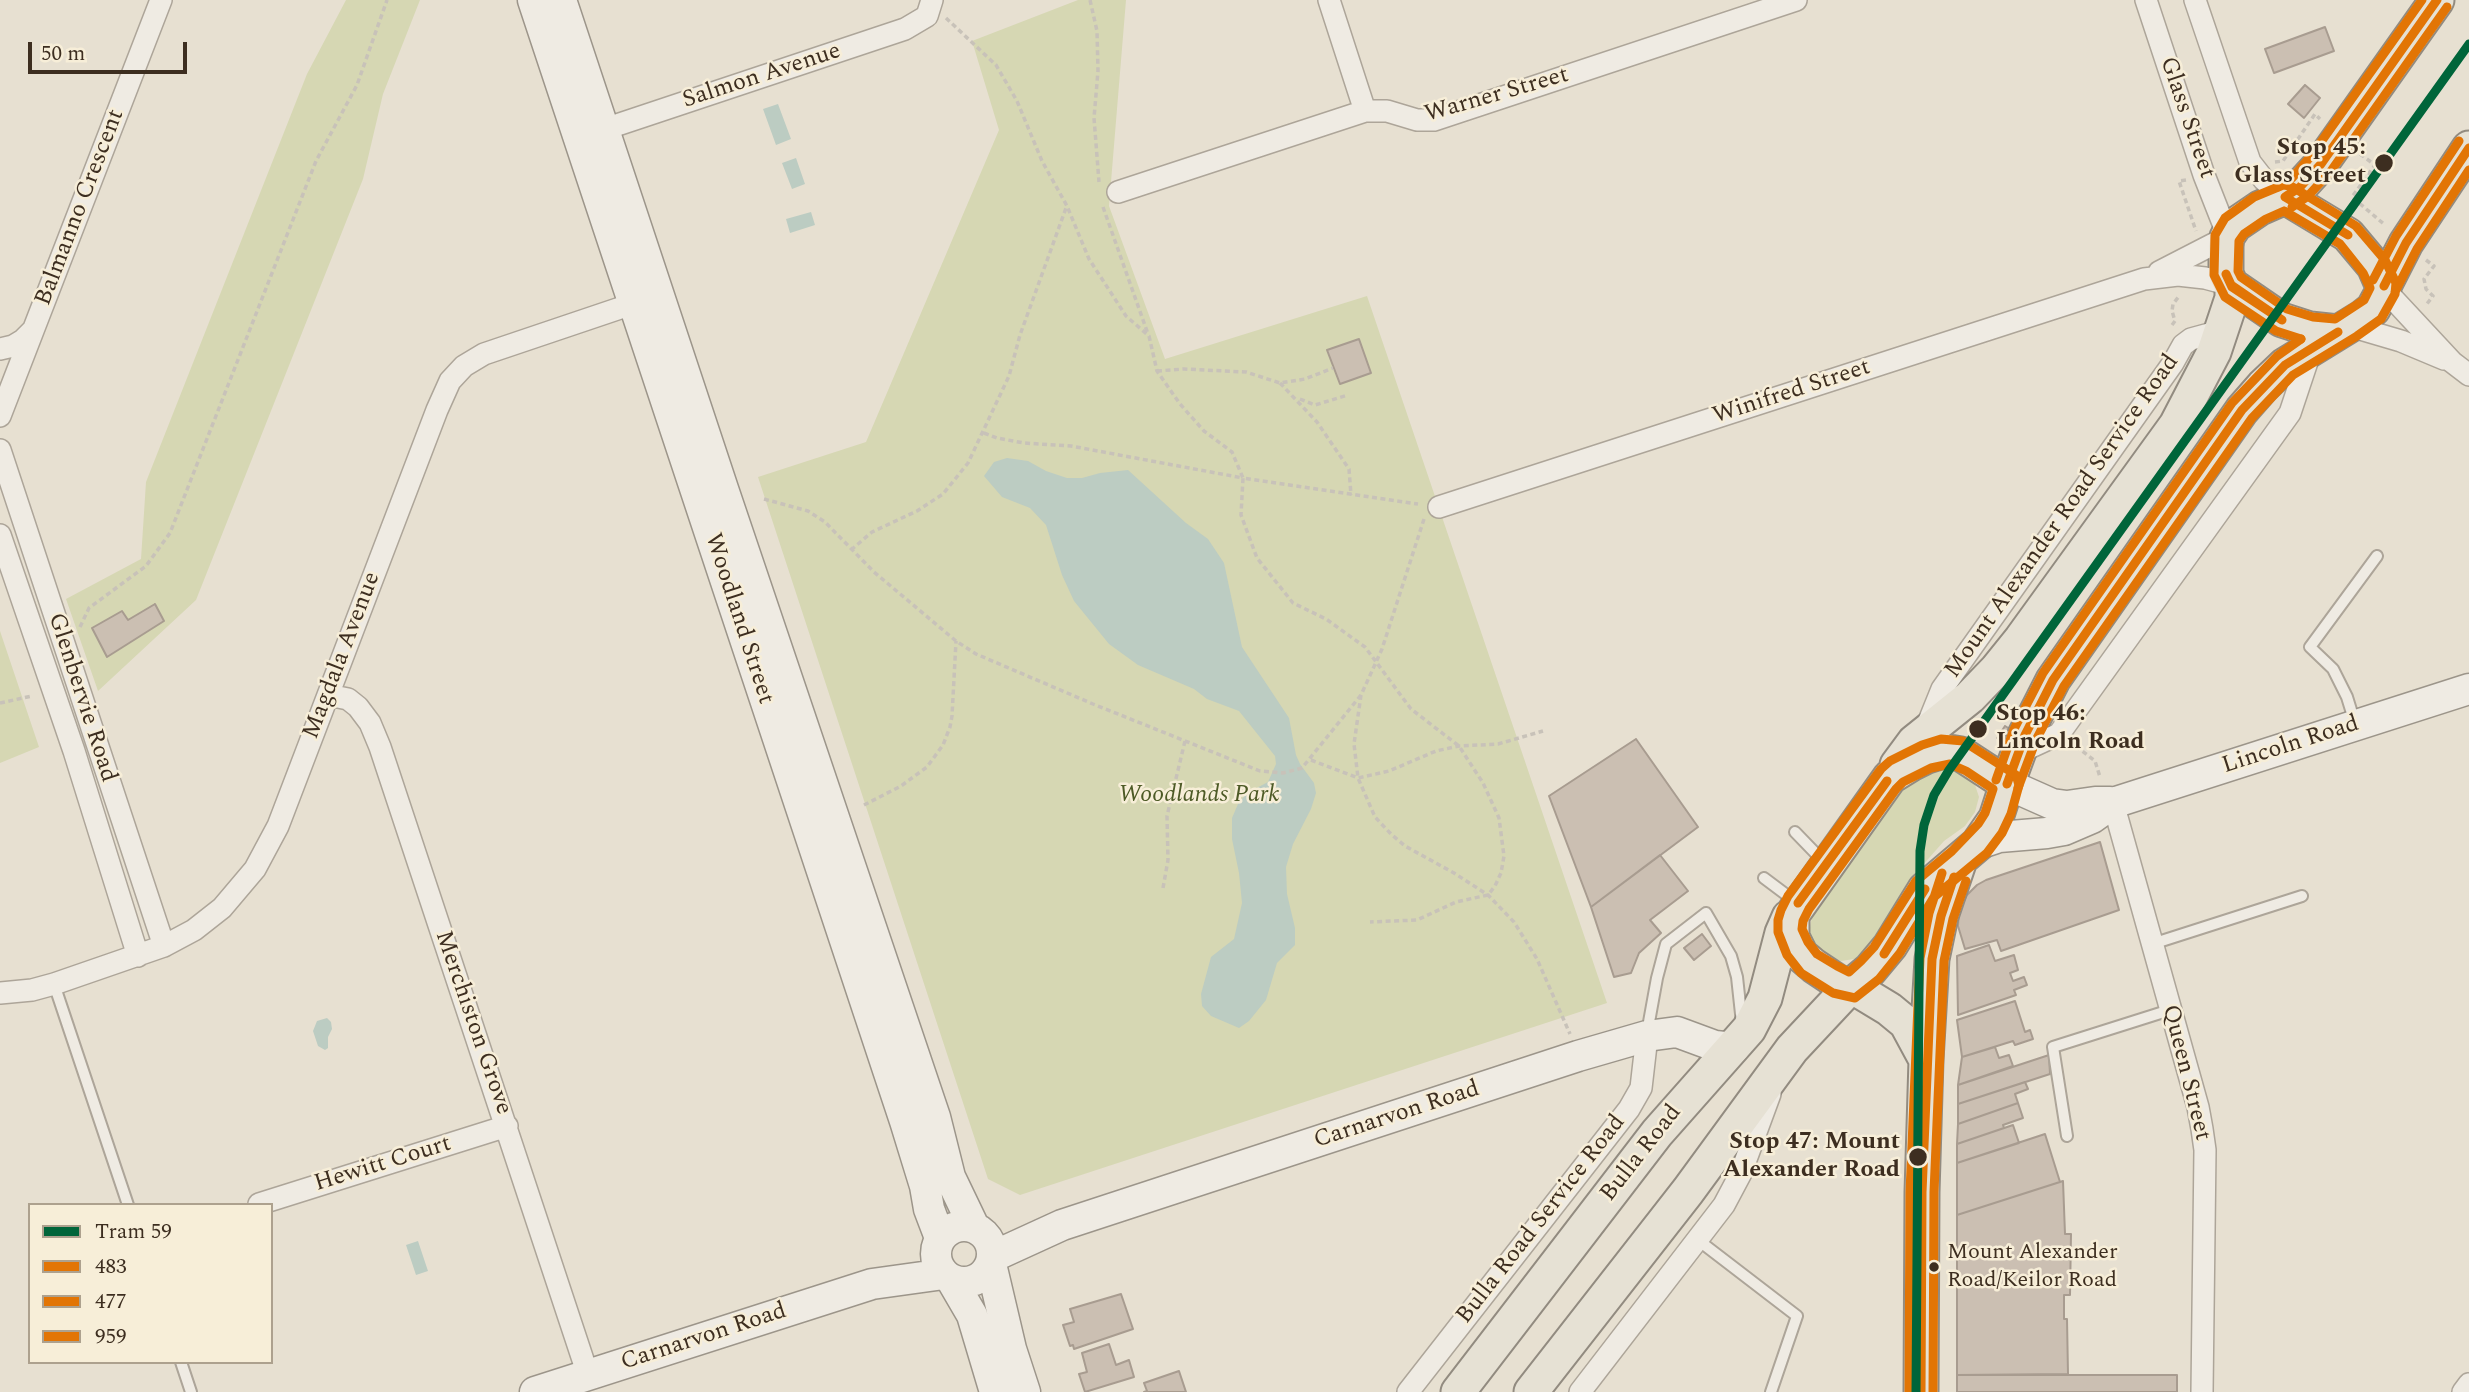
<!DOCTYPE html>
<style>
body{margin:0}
#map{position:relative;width:2469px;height:1392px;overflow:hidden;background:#e7e0d1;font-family:Spectral,serif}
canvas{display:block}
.legend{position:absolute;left:28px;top:1203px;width:245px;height:161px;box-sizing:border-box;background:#f7eed8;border:2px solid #ada18e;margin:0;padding:9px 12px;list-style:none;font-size:21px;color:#3d2e20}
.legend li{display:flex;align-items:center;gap:14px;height:35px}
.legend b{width:35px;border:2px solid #ada18e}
.scale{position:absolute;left:28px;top:42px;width:159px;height:32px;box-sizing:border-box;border:4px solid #3d2e20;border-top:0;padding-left:9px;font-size:21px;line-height:24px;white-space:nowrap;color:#3d2e20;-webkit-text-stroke:5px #f7eed8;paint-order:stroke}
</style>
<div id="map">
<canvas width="2469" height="1392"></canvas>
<ul class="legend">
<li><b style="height:9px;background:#00653a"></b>Tram 59</li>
<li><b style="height:9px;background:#e27505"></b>483</li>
<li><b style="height:9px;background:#e27505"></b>477</li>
<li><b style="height:9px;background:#e27505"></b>959</li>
</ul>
<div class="scale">50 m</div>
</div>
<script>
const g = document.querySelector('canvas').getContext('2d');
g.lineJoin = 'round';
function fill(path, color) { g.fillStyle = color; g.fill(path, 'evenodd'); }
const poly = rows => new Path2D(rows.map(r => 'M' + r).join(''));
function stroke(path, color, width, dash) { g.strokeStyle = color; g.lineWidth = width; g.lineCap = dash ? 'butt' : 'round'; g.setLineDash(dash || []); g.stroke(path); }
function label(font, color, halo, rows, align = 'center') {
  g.font = font + ' Spectral,serif'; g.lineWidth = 5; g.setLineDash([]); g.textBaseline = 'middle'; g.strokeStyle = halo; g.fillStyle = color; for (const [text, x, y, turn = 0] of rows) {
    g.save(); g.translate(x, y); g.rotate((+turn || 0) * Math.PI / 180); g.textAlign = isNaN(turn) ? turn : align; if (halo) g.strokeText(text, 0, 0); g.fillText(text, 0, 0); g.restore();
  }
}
fill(poly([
 [346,0,420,0,383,94,363,179,196,600,98,691,66,599,141,559,146,482,307,74],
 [1078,0,1126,0,1109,206,1165,359,1367,296,1607,1003,1020,1195,988,1179,758,477,866,442,999,130,972,41],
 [0,631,39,747,0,763],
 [1926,763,1971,773,1979,797,1975,812,1965,826,1944,841,1907,883,1877,939,1866,952,1854,959,1841,961,1829,958,1818,949,1809,933,1813,911,1891,802]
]), '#d6d7b3');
fill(poly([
 [778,104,791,139,776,145,763,109],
 [796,158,805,184,792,189,782,163],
 [811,212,815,225,790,233,786,219],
 [1007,458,1028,461,1046,471,1067,478,1082,478,1100,473,1128,470,1186,523,1208,539,1224,563,1242,647,1289,718,1296,755,1300,764,1314,783,1316,793,1311,809,1293,844,1286,867,1287,894,1295,928,1295,945,1277,963,1266,1000,1249,1021,1239,1028,1211,1016,1202,1006,1201,994,1211,957,1234,939,1242,903,1239,873,1232,839,1232,818,1238,804,1247,793,1268,782,1276,764,1275,756,1239,711,1207,699,1194,689,1138,665,1109,644,1074,601,1062,575,1046,525,1030,508,1002,497,984,476,994,462],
 [327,1018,331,1022,332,1029,328,1037,328,1048,325,1050,318,1046,313,1031,317,1021],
 [418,1241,428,1271,416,1275,406,1245]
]), '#bcccc2');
const building = poly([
 [2325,27,2334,51,2274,73,2265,49,2325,27],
 [2305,85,2320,98,2304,118,2288,104,2305,85],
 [1359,339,1371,373,1340,384,1327,350,1359,339],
 [155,604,164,621,107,657,92,628,122,611,128,620,155,604],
 [2005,726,2010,729,2001,741,1997,738,2005,726],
 [1636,739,1698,827,1591,907,1549,796,1636,739],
 [2100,842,2119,910,2001,951,1997,940,1965,949,1958,926,1959,910,1967,895,1977,885,1986,880,2100,842],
 [1660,855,1688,891,1650,920,1661,933,1639,953,1631,973,1614,977,1591,907,1660,855],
 [1702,934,1711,946,1694,960,1684,948,1702,934],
 [1989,945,1995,961,2014,955,2018,970,2010,973,2013,981,2024,977,2027,985,2014,990,2016,995,1958,1015,1957,956,1989,945],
 [2015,1001,2025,1032,2030,1030,2033,1039,2015,1045,2013,1041,1962,1057,1957,1020,2015,1001],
 [1995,1047,1999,1058,2009,1055,2013,1066,1958,1085,1962,1057,1995,1047],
 [2049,1055,2050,1074,1958,1104,1958,1085,2049,1055],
 [2025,1082,2028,1089,2015,1094,2018,1103,1958,1124,1958,1104,2025,1082],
 [2018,1103,2023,1118,2003,1125,2004,1128,1957,1144,1958,1124,2018,1103],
 [2013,1125,2019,1143,1957,1163,1957,1144,2013,1125],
 [2045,1134,2060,1182,1957,1215,1957,1163,2045,1134],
 [2063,1181,2065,1234,2071,1234,2070,1295,2064,1295,2064,1319,2067,1319,2068,1374,1957,1375,1957,1215,2063,1181],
 [1121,1294,1133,1329,1074,1349,1073,1345,1070,1346,1063,1325,1074,1322,1070,1309,1121,1294],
 [1109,1344,1116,1365,1129,1360,1134,1377,1085,1392,1079,1374,1087,1372,1082,1353,1109,1344],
 [1179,1371,1186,1392,1144,1392,1147,1391,1144,1383,1179,1371],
 [1957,1375,2177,1375,2177,1392,1957,1392,1957,1375]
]);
fill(building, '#cbbfb2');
stroke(building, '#a89c90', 2);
const lane = poly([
 [2355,723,2347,697,2333,669,2310,647,2377,556],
 [1795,832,1825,863],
 [1764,878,1796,902],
 [2152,944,2302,896],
 [54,984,128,1205],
 [1647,1033,1657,978,1666,944,1706,913,1731,956,1737,977,1742,1023],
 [2067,1136,2053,1047,2170,1010],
 [1698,1240,1797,1316,1771,1392],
 [181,1362,191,1392]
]);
const street = poly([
 [1329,0,1365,111],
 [2146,0,2204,175,2228,236],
 [2195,0,2250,162,2264,180,2283,198],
 [593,133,905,29,927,16,932,0],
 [1118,192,1365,111,1387,111,1417,120,1434,120,1796,0],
 [2159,272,2227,237],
 [2384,289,2452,362,2469,375],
 [2350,326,2401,341,2444,359],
 [0,349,13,346,23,340,33,330],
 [0,416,161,0],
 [0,450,164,946],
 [1439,507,2144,279,2178,275,2205,278,2231,285],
 [0,535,74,751,138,956],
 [328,695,348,699,358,707,370,723,380,747,588,1375],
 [1925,731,1942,689,2173,363,2183,345,2191,339,2213,333,2224,324],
 [2018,753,2059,734,2290,413,2312,347],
 [2113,803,2198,1107,2202,1129,2205,1150,2202,1392],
 [0,993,32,990,54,984,164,946,194,930,222,908,255,869,278,826,437,410,450,381,464,366,484,354,647,299],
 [259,1204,507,1126],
 [1408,1392,1629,1109,1641,1088,1647,1036],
 [1580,1392,1724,1205,1741,1173,1770,1094],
 [2463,1392,2469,1384]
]);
const secondary = poly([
 [533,0,905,1121,925,1186,929,1209,940,1238],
 [561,0,723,489,935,1117,950,1177,974,1227],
 [2007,784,2052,804,2067,806,2095,802,2110,802],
 [1978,844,1999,837,2047,833,2064,830,2092,818,2113,803,2469,689],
 '936 1254a28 28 0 1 1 56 0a28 28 0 1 1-56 0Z',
 [992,1257,1062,1225,1578,1056,1647,1036,1677,1032,1715,1046,1734,1048],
 [991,1264,1011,1349,1025,1392],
 [951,1279,972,1315,995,1392],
 [535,1392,872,1284,944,1274]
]);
const primary = poly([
 [2285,197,2300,187,2321,164,2437,0],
 [2384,286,2406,243,2469,148],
 [1943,751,1961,754,2007,784,1996,818,1978,844,1925,889,1890,946,1870,970,1851,986,1838,982,1814,966,1801,955,1792,937,1792,915,1890,777,1911,764,1927,756,1943,751],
 [1897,765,1914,742,1970,697,1996,670,2021,639,2176,425,2214,352,2232,298,2232,287],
 [2007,784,2025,735,2053,680,2242,410,2263,386,2285,365,2363,317,2373,309,2384,289,2374,266,2348,235,2285,197,2260,208,2235,225,2227,237,2226,246,2226,274,2231,285,2282,320,2310,329,2338,332],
 [1851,986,1889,1009,1906,1023,1926,1060],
 [1458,1392,1657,1133,1749,1029,1765,998,1782,933,1789,917],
 [1531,1392,1688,1191,1792,1049,1851,986],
 [1921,1392,1922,1192,1926,1060,1932,959,1941,916,1960,860]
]);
stroke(lane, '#ada599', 14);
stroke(street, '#ada599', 24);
stroke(secondary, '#9c958a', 33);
stroke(primary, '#928b80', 37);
stroke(poly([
 [1090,0,1097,31,1098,71,1094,118,1099,182],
 [946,18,996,65,1017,101,1042,161,1067,206,1089,259,1126,316,1149,336,1157,371,1180,404,1204,431,1232,452,1243,478,1418,504],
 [2360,154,2375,165,2352,197,2385,225],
 [2275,162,2283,161,2315,114,2320,119],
 [2186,180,2179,181,2196,231],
 [1103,207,1148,334],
 [2426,260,2434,266,2424,279,2426,289,2433,296,2426,305],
 [2172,325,2175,321,2172,311,2173,304,2180,295],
 [1157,371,1184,369,1246,372,1280,383,1305,379,1333,368],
 [1280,383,1317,422,1349,469,1351,495],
 [1300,399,1315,405,1348,395],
 [984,433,997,438,1024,443,1071,446,1243,478,1241,515,1257,558,1293,603,1326,619,1365,647,1411,709,1459,746,1483,783,1499,818,1504,856,1501,873,1495,886,1488,895,1456,902,1417,920,1370,922],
 [764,499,808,511,825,522,874,572,956,641,976,654,1093,704,1260,771,1283,773,1302,768,1361,695],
 [1424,519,1382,649,1361,695,1354,744,1358,778,1375,817,1391,834,1405,846,1454,873,1488,895,1514,922,1537,959,1570,1034],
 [851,550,872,532,917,511,943,494,968,463,1009,376,1020,335,1066,208],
 [80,627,89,608,146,566,170,533,316,161,357,85,387,0],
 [0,703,32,696],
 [2076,746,2095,761,2100,777],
 [1311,760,1358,778,1389,771,1436,751,1459,746,1498,744,1543,731],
 [864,805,901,786,927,767,943,745,950,727,952,716,956,641],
 [1163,888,1168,860,1167,816,1185,741]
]), '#c8c2b9', 3.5, [5, 3.5]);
stroke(lane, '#efebe3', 10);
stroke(street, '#efebe3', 21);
stroke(secondary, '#efebe3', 30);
stroke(primary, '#e6e1d4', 33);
stroke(poly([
 [2285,197,2300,187,2321,164,2437,0],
 [2285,197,2348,235],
 [2285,197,2348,235],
 [2226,274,2231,285,2282,320],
 [2226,274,2232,287,2282,320],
 [2384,286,2406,243,2469,148],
 [2007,784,2025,735,2053,680,2242,410,2285,365,2338,332],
 [1798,903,1887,781],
 [1798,903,1887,781],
 [1884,954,1925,889],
 [1884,954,1925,889],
 [1921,1392,1922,1192,1932,959,1941,916,1954,877]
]), '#e27505', 9);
stroke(poly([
 [2292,207,2308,196,2331,171,2447,7],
 [2395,292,2417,249,2469,170],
 [1950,764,1966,771,1993,789,1985,813,1978,824,1952,851,1916,881,1874,947,1861,961,1849,972,1837,966,1817,954,1808,942,1802,929,1803,921,1809,909,1896,789,1903,782,1931,768,1950,764],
 [2018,788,2036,740,2064,686,2252,418,2293,375,2357,336,2381,319,2395,294,2396,283,2385,260,2356,226,2291,186,2283,185,2254,197,2225,218,2215,235,2214,275,2225,297,2276,331,2301,339],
 [1933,1392,1934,1192,1944,961,1953,919,1966,881]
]), '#e27505', 9);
stroke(poly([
 [2278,187,2292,178,2311,156,2422,0],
 [2284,211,2340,244,2363,273,2370,288,2364,300,2335,319,2313,317,2287,309,2241,277,2238,271,2239,241,2244,234,2266,219,2284,211],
 [2373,280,2396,236,2459,141],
 [1941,739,1963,741,2016,775,2019,785,2011,814,2002,833,1987,853,1934,897,1900,953,1879,979,1855,998,1833,993,1801,973,1787,955,1778,932,1778,920,1781,910,1788,896,1881,769,1890,761,1922,745,1941,739],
 [1996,780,2014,729,2043,673,2232,403,2277,356,2301,339],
 [1909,1392,1910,1192,1920,958,1929,913,1942,873]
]), '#e27505', 9);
stroke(poly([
 [1916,1392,1920,851,1924,825,1934,795,1949,770,2469,44]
]), '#00653a', 9);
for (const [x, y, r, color] of [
 [2384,163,10,"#3d2e20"],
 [1978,729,10,"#3d2e20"],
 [1918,1157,10,"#3d2e20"],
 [1934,1267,6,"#3d2e20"]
]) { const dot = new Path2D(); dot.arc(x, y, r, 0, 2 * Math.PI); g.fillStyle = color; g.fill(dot); stroke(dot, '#f7eed8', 2.5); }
label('22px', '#3d2e20', '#f7eed8', [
 ["Mount Alexander",1947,1254],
 ["Road/Keilor Road",1947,1282]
], 'left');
label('24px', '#3d2e20', '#f7eed8', [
 ["Salmon Avenue",762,77,-18],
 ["Warner Street",1497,96,-16],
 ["Glass Street",2186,118,71],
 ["Balmanno Crescent",81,208,-69],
 ["Winifred Street",1792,393,-18],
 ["Mount Alexander Road Service Road",2063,517,-55],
 ["Woodland Street",738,619,72],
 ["Magdala Avenue",343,656,-69],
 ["Glenbervie Road",81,698,72],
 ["Lincoln Road",2291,746,-18],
 ["Merchiston Grove",472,1023,71],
 ["Queen Street",2185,1073,76],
 ["Carnarvon Road",1397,1116,-18],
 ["Bulla Road",1642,1154,-52],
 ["Hewitt Court",383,1165,-17],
 ["Bulla Road Service Road",1542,1220,-52],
 ["Carnarvon Road",704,1338,-18]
]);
label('bold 24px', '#3d2e20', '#f7eed8', [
 ["Stop 45:",2366,149],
 ["Glass Street",2366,177],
 ["Stop 46:",1996,715,"left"],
 ["Lincoln Road",1996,743,"left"],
 ["Stop 47: Mount",1900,1143],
 ["Alexander Road",1900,1171]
], 'right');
label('italic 24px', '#4d5a26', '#f7eed8', [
 ["Woodlands Park",1199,796]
]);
</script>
